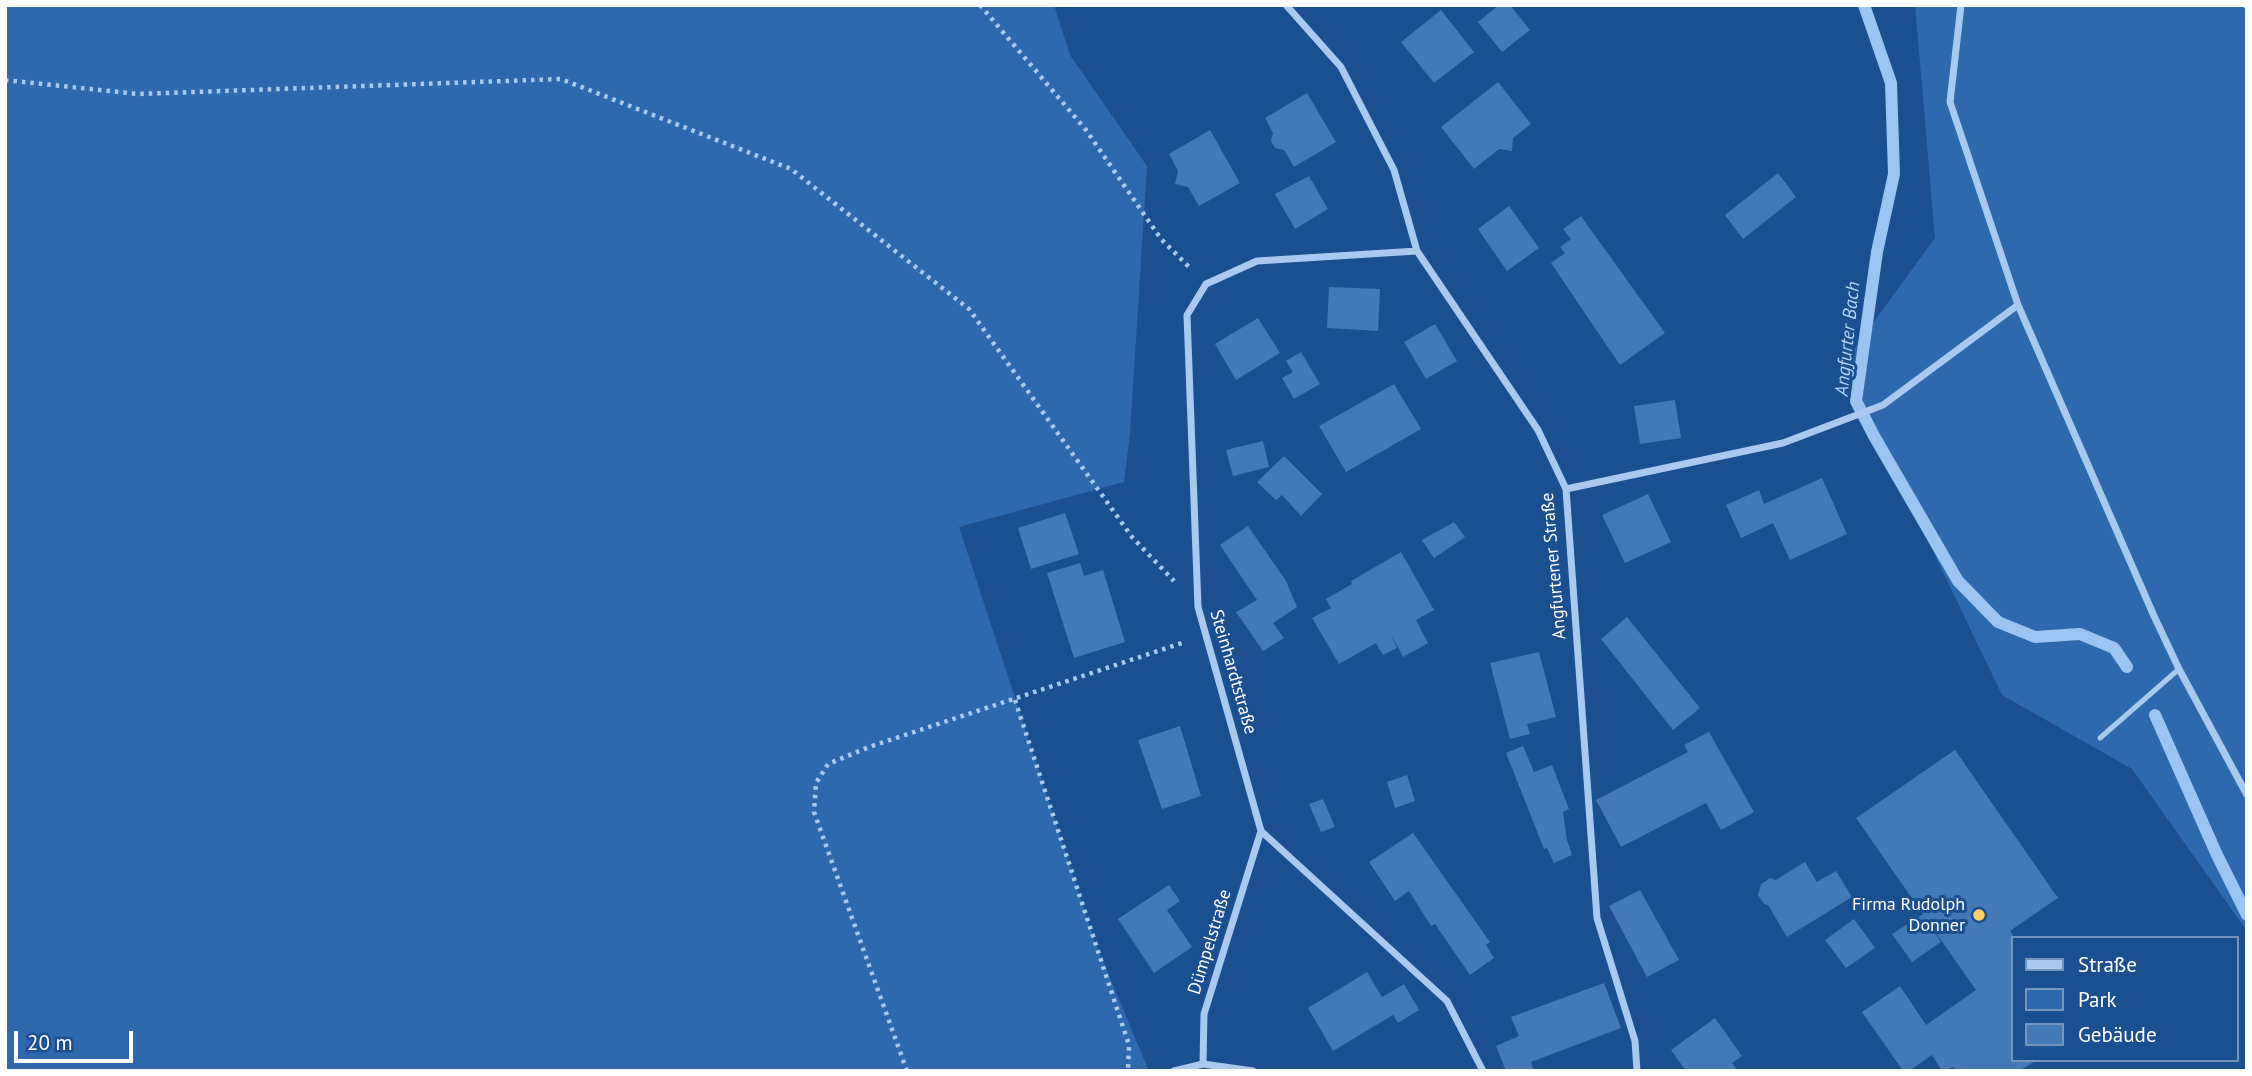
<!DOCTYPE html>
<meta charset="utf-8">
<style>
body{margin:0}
#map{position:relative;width:2252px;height:1076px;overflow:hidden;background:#1b4f8f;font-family:"PT Sans",sans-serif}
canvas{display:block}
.frame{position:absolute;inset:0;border:7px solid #fff;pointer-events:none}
.legend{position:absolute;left:2011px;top:936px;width:228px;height:126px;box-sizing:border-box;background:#1b4f8f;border:2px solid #7695bc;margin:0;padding:9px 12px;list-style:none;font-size:21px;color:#fff}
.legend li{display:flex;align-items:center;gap:14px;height:35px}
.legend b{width:35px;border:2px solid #7695bc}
.scale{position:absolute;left:14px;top:1031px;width:119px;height:32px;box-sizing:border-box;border:4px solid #fff;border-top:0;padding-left:9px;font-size:21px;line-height:24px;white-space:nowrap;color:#fff;-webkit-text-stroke:5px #1b4f8f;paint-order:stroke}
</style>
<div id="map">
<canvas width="2252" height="1076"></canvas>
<div class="frame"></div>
<ul class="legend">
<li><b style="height:9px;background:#a9c9ee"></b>Straße</li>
<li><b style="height:19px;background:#2e69ad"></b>Park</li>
<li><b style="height:19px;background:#4478b7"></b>Gebäude</li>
</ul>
<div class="scale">20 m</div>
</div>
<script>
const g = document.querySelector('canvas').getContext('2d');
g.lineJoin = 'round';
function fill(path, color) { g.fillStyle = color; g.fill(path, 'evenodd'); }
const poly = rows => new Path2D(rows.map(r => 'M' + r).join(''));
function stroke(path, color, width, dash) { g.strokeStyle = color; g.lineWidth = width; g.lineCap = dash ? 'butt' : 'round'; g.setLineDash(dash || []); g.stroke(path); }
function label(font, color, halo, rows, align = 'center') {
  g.font = font + ' "PT Sans",sans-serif'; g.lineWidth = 6; g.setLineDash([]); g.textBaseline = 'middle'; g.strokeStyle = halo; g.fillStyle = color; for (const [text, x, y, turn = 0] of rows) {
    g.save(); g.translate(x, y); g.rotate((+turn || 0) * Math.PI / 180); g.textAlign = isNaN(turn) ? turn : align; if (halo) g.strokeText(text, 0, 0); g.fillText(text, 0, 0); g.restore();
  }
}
fill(poly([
 [5,5,1054,5,1070,55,1147,166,1130,434,1124,482,959,527,1095,942,1149,1071,5,1071],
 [1915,5,2247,5,2247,931,2132,769,2002,695,1843,364,1935,238]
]), '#2e69ad');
stroke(poly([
 [1864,5,1891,83,1894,174,1877,252,1856,401,1874,436,1958,581,1998,622,2035,637,2080,634,2114,648,2127,667],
 [2155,715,2217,855,2247,915]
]), '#9cc4f0', 12);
fill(poly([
 [1499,5,1510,5,1530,30,1502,52,1478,22],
 [1441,10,1474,52,1434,83,1401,42],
 [1498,82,1531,124,1513,138,1512,151,1499,149,1474,169,1441,127],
 [1307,93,1336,142,1294,167,1284,150,1275,148,1271,141,1273,133,1265,118],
 [1210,130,1240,183,1199,206,1188,187,1175,184,1178,171,1169,154],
 [1778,173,1796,197,1743,239,1725,215],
 [1309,176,1328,209,1295,229,1275,194],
 [1509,206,1539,248,1507,271,1478,229],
 [1581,216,1665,333,1620,365,1551,263,1565,253,1560,247,1571,239,1563,229],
 [1329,287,1380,289,1378,331,1327,328],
 [1258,318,1280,353,1236,380,1215,344],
 [1435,324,1457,361,1426,379,1404,342],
 [1301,352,1320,384,1294,399,1282,378,1293,372,1286,361],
 [1394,384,1421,429,1346,472,1319,426],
 [1675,400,1681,438,1640,444,1634,406],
 [1263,441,1269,467,1233,476,1226,450],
 [1284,456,1322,494,1301,516,1282,495,1276,500,1257,482],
 [1822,478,1847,534,1790,560,1773,523,1741,538,1726,505,1759,490,1764,504],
 [1648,494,1671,542,1625,563,1602,515],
 [1065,513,1079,554,1031,569,1018,528],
 [1454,522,1465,537,1434,558,1422,540],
 [1248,526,1286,581,1297,607,1273,623,1284,638,1263,651,1236,612,1257,600,1220,545],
 [1401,552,1434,610,1416,620,1428,643,1403,657,1391,634,1397,648,1383,655,1376,643,1339,664,1312,618,1331,608,1326,599,1352,584,1351,581],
 [1080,563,1084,576,1103,570,1125,642,1074,658,1047,573],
 [1627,617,1700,708,1673,730,1601,639],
 [1539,652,1556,717,1527,724,1530,734,1510,739,1490,663],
 [1180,726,1201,796,1162,809,1138,740],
 [1709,732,1754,812,1721,830,1706,803,1621,847,1596,800,1688,752,1684,745],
 [1523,746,1534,772,1552,765,1569,809,1563,812,1567,840,1572,855,1554,863,1547,848,1544,849,1506,753],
 [1955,750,2058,898,2010,931,2015,938,2012,938,2012,1060,2037,1060,2019,1071,1956,1071,1954,1067,1942,1071,1932,1055,1909,1071,1903,1071,1862,1012,1900,986,1926,1025,1976,990,1927,920,1941,942,1912,962,1892,934,1923,914,1856,818],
 [1407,775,1415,801,1395,808,1387,782],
 [1323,799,1335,827,1321,832,1309,804],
 [1413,833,1490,942,1486,945,1494,958,1470,975,1435,924,1431,926,1409,891,1395,901,1369,862],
 [1805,862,1817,882,1836,871,1852,897,1787,937,1768,905,1764,904,1758,895,1761,884,1770,878,1776,880],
 [1169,885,1180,901,1167,910,1192,947,1154,973,1118,919],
 [1640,890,1679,960,1647,977,1609,906],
 [1854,919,1875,948,1846,968,1825,940],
 [1367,972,1382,997,1404,984,1419,1010,1398,1023,1393,1015,1333,1051,1308,1008],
 [1604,983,1621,1028,1531,1062,1534,1071,1506,1071,1496,1046,1519,1036,1511,1017],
 [1715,1018,1742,1056,1732,1063,1738,1071,1686,1071,1671,1050]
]), '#4478b7');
stroke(poly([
 [980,5,1086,130,1161,239,1189,267],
 [5,80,138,94,561,79,791,169,969,309,1132,537,1174,581],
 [1015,700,1129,1045,1128,1071],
 [907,1071,814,812,816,783,828,764,869,747,1185,642]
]), '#a9c9ee', 4.5, [3.5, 5]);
stroke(poly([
 [2100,738,2179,669]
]), '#a9c9ee', 5);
stroke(poly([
 [1286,5,1341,67,1394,170,1417,251,1538,430,1566,489,1597,918,1635,1041,1637,1071],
 [1961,5,1950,102,2018,305,2154,616,2179,669,2247,795],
 [2246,5,2247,5],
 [1417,251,1257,261,1206,284,1187,315,1198,607,1261,831,1447,1001,1483,1071],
 [1566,489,1783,443,1883,405,2018,305],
 [1203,1064,1253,1071],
 [1174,1071,1203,1064,1204,1014,1261,831]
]), '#a9c9ee', 7);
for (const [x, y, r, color] of [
 [1979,915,7,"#ffd166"]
]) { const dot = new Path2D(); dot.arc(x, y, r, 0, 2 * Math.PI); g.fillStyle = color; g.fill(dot); stroke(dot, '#1b4f8f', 2.5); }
label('18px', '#fff', '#1b4f8f', [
 ["Angfurtener Straße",1554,566,-95],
 ["Steinhardtstraße",1233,672,74],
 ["Dümpelstraße",1210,942,-73]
]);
label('18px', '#fff', '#1b4f8f', [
 ["Firma Rudolph",1965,905],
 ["Donner",1965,926]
], 'right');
label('italic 19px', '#b5d3f5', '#1b4f8f', [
 ["Angfurter Bach",1848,339,-84]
]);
</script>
